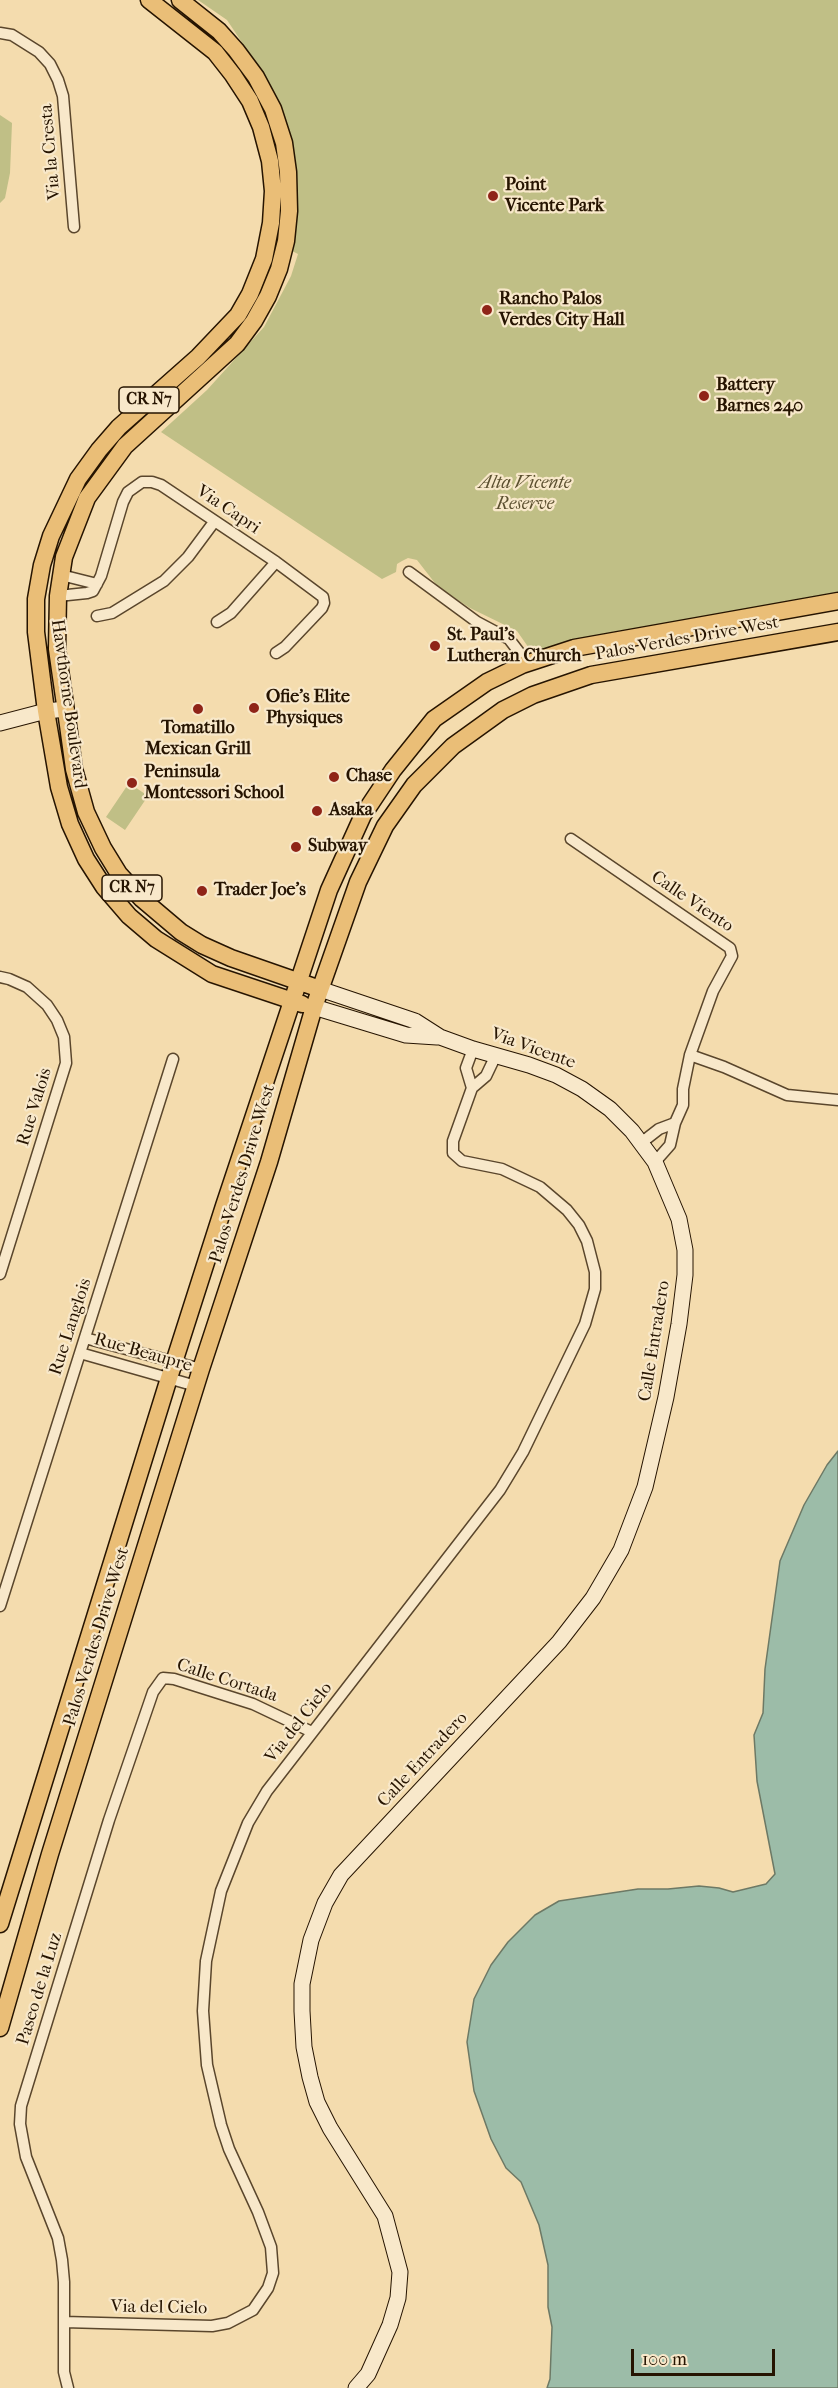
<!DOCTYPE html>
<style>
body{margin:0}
#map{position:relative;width:838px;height:2388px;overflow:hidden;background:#f4dcae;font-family:"IM FELL French Canon",serif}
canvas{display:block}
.scale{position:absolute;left:631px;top:2349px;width:144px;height:27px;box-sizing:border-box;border:3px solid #261401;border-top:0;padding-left:8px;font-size:18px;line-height:21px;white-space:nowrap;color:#261401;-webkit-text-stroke:4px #f8e8ca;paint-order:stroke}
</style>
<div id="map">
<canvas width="838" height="2388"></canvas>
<div class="scale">100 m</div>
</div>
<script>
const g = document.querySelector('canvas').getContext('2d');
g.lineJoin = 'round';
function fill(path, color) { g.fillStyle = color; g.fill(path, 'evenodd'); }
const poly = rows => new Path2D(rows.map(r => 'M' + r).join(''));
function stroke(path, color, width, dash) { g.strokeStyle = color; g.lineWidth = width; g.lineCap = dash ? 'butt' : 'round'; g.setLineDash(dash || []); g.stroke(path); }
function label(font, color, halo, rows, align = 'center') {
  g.font = font + ' "IM FELL French Canon",serif'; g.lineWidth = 4.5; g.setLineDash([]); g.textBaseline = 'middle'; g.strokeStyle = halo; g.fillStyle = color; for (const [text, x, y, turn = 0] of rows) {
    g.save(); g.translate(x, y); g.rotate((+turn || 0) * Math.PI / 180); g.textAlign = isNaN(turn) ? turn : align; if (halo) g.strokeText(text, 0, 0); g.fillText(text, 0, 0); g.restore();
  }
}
fill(poly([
 [198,0,838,0,838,593,536,653,531,651,517,631,470,608,438,587,417,560,408,558,402,561,397,564,396,572,382,579,161,432,207,390,264,327,291,276,298,254,292,251,298,202,294,160,263,74,227,20],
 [0,115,12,123,10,173,5,198,0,203],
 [129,783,148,796,125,830,106,817]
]), '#c0bf86');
const water = poly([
 [838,1451,838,2388,547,2388,550,2379,552,2327,548,2307,548,2265,539,2225,521,2182,506,2168,491,2139,474,2091,467,2042,474,1999,491,1965,508,1942,535,1915,559,1901,638,1889,668,1889,699,1886,719,1888,733,1892,766,1884,775,1874,757,1781,754,1735,763,1713,765,1669,780,1561,804,1505,827,1465,838,1451]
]);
fill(water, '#9cbca8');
stroke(water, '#6d7965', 1.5);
const street = poly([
 [0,33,12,35,39,52,50,64,58,80,63,96,74,227],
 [409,572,477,622,509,639,519,652,522,665],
 [61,575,97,584],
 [58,596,87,593,93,591,101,576,123,502,128,492,142,482,152,482,161,485,276,562,323,597,324,603,322,608,285,647,276,653],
 [97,616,112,613,164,581,188,557,214,522],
 [217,622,231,613,276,562],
 [571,839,730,948,732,956,713,991,690,1055,683,1089,683,1105,675,1123,670,1145,655,1162],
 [0,977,9,979,27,987,47,1005,57,1020,64,1037,66,1063,0,1274],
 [690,1055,724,1067,787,1095,838,1100],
 [472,1088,466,1068,473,1049],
 [641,1143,659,1129,675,1123],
 [85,1338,201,1369],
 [80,1353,196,1386],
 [0,1606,173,1059],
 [64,2322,212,2326,228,2323,253,2310,268,2288,273,2273,271,2247,258,2212,229,2149,221,2125,207,2065,203,2011,206,1961,221,1891,248,1823,267,1791,500,1490,523,1452,585,1324,595,1289,595,1272,587,1241,579,1225,567,1210,540,1187,502,1169,462,1161,453,1153,453,1141,472,1088,486,1076,496,1055],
 [68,2388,64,2372,64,2282,62,2260,58,2238,26,2157,20,2124,21,2106,109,1820,153,1692,163,1678,174,1679,253,1704,312,1732]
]);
const secondary = poly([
 [0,723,46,711,66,709],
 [320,989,415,1021,440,1037,473,1049,529,1065,556,1075,582,1089,610,1109,632,1131,655,1162,679,1219,685,1250,685,1275,679,1324,666,1397,645,1487,621,1550,593,1598,559,1642,341,1875,325,1903,311,1940,302,1984,302,2011,304,2047,310,2077,317,2102,330,2128,385,2216,400,2272,398,2298,390,2325,368,2374,356,2388],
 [314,1007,406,1035,437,1037]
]);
const primary = poly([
 [149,0,215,52,233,75,250,101,261,127,270,161,273,191,271,223,264,259,250,294,238,315,198,357,119,427,99,450,78,479,51,536,42,565,36,599,36,632,46,711,59,787,70,824,86,859,104,887,129,916,156,939,212,974,302,1004],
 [180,0,219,31,236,50,256,77,273,109,284,143,288,172,289,211,286,241,279,269,268,296,254,321,237,344,125,446,87,498,64,557,58,596,57,649,68,725,74,769,86,812,103,848,119,874,142,899,181,932,202,945,231,958,320,989],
 [0,1924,169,1378,224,1206,329,890,363,815,393,770,434,719,487,682,522,665,574,648,838,601],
 [0,2028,50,1854,201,1369,269,1162,314,1007,358,882,385,826,414,785,453,746,503,710,533,695,591,675,838,632]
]);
stroke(street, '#5a462c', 13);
stroke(secondary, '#261401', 17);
stroke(primary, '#261401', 19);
stroke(street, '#f8e8ca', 10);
stroke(secondary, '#f8e8ca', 15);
stroke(primary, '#eabe77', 16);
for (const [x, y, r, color] of [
 [493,196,6,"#8f2418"],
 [487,310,6,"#8f2418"],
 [704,396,6,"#8f2418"],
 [435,646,6,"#8f2418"],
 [254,708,6,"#8f2418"],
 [198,709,6,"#8f2418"],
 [334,777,6,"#8f2418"],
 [132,783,6,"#8f2418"],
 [317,811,6,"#8f2418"],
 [296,847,6,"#8f2418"],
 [202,891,6,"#8f2418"]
]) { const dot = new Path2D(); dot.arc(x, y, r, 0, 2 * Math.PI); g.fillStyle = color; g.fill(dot); stroke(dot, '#f8e8ca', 2); }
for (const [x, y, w] of [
 [149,400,60],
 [132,888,60]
]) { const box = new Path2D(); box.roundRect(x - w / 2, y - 13, w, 26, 4.5); g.fillStyle = '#f8e8ca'; g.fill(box); stroke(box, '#261401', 1.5); }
label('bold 16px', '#261401', null, [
 ["CR N7",149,400],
 ["CR N7",132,888]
]);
label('18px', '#261401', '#f8e8ca', [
 ["Via la Cresta",51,152,-95],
 ["Via Capri",228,510,34],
 ["Palos Verdes Drive West",687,639,-10],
 ["Hawthorne Boulevard",68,704,82],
 ["Calle Viento",692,902,34],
 ["Via Vicente",533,1049,20],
 ["Rue Valois",35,1107,-73],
 ["Palos Verdes Drive West",243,1174,-73],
 ["Rue Langlois",71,1327,-72],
 ["Calle Entradero",655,1341,-81],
 ["Rue Beaupre",143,1353,16],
 ["Palos Verdes Drive West",97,1637,-73],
 ["Calle Cortada",227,1681,18],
 ["Via del Cielo",299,1723,-52],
 ["Calle Entradero",423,1760,-47],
 ["Paseo de la Luz",40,1989,-73],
 ["Via del Cielo",159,2308,1]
]);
label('bold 18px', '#261401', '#f8e8ca', [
 ["Point",505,186],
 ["Vicente Park",505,207],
 ["Rancho Palos",499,300],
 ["Verdes City Hall",499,321],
 ["Battery",716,386],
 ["Barnes 240",716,407],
 ["St. Paul's",447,636],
 ["Lutheran Church",447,657],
 ["Ofie's Elite",266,698],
 ["Physiques",266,719],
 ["Tomatillo",198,729,"center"],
 ["Mexican Grill",198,750,"center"],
 ["Peninsula",144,773],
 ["Montessori School",144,794],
 ["Chase",346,777],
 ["Asaka",329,811],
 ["Subway",308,847],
 ["Trader Joe's",214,891]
], 'left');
label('italic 18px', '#5c5030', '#f8e8ca', [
 ["Alta Vicente",525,484],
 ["Reserve",525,505]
]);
</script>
